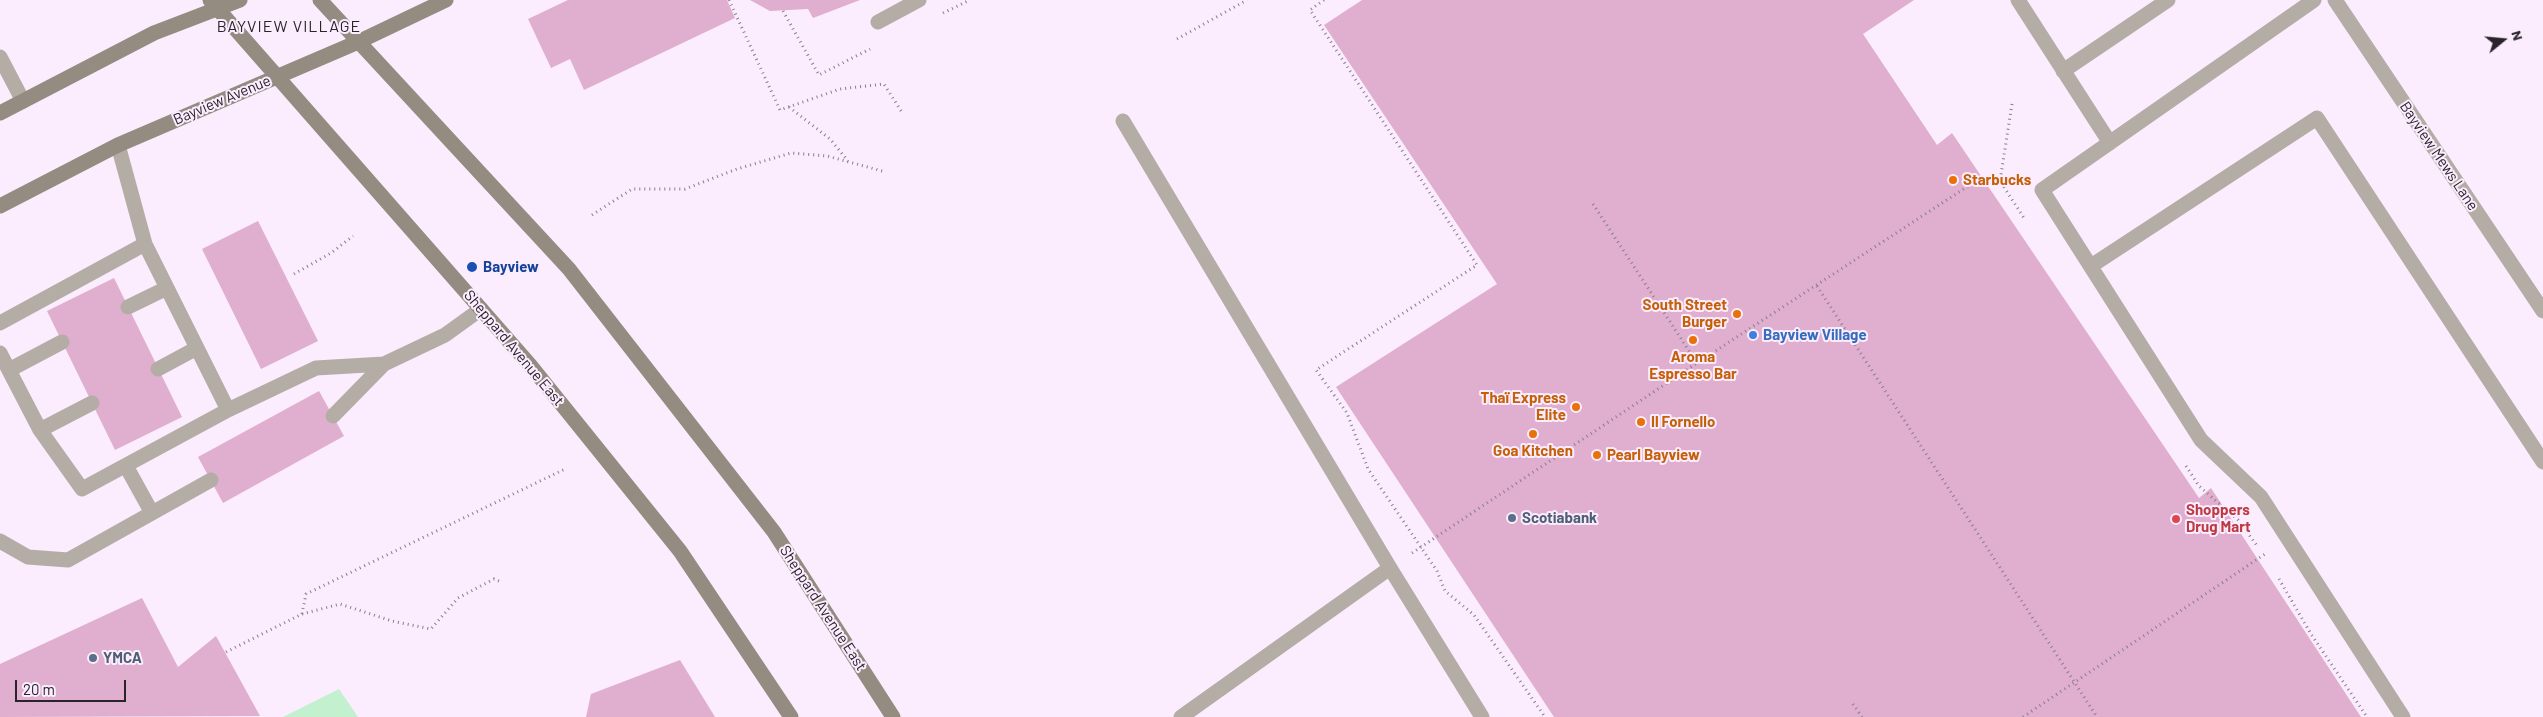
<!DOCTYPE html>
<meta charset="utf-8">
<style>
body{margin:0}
#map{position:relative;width:2543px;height:717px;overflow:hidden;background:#fbecfe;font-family:Barlow,sans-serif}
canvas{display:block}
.north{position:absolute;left:2478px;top:15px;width:50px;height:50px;-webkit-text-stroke:4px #fbecfe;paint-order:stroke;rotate:73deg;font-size:14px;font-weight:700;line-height:20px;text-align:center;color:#29232a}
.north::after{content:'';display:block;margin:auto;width:18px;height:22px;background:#29232a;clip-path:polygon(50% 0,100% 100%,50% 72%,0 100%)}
.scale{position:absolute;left:15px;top:680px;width:111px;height:22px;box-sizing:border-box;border:2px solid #29232a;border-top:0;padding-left:6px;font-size:15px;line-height:18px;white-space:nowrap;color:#29232a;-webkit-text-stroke:4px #fbecfe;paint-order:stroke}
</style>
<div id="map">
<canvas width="2543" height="717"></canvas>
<div class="north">N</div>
<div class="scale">20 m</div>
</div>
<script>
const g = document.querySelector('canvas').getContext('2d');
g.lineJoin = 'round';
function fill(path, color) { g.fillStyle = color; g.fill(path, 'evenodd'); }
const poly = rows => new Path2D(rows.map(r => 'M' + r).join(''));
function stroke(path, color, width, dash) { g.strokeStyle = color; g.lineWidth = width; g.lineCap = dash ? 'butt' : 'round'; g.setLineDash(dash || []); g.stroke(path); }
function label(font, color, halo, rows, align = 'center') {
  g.font = font + ' Barlow,sans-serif'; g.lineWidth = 4; g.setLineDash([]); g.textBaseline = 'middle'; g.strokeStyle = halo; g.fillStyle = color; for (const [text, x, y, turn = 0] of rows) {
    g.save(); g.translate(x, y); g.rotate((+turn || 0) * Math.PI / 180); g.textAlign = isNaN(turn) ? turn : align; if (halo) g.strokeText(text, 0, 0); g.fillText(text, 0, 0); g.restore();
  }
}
fill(poly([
 [339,689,358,717,283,717]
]), '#c3f0ce');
fill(poly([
 [568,0,727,0,735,18,584,90,570,59,551,68,528,19],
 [750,0,860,0,813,18,808,9,770,11],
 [1362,0,1914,0,1863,34,1937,145,1952,133,2199,498,2211,488,2361,717,1554,717,1336,387,1497,284,1324,25],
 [258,221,318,341,261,369,202,249],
 [114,278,182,417,115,450,47,311],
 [319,391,344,436,223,503,198,457],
 [142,598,178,667,216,636,260,716,0,717,0,664],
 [680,660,715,717,586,717,591,694]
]), '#e0aece');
stroke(poly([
 [729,0,780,110,840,89,884,84,903,114],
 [1324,0,1310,10,1477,265,1316,370,1347,413,1368,469,1437,571,1445,591,1474,615,1545,717],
 [783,11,819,75,870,49],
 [943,13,970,0],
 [1177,39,1247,0],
 [2012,104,2000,181,2024,218],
 [789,107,830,139,848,161],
 [1593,204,1697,363],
 [592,215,632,189,685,189,737,169,791,153,827,156,886,172],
 [294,274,331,253,353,236],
 [1817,286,2097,717],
 [2186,466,2199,486,2238,520,2258,547],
 [1412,553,1697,363,1982,177,2017,185],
 [2279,579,2311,634,2367,717],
 [302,614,340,604,392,621,431,629,458,598,494,579,501,582],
 [226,652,302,614,306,594,565,469],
 [1853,704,1862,717],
 [2023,717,2265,554]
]), '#887e8a', 3, [1, 4]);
stroke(poly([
 [2018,0,2110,143],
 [2314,0,2042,190,2201,440,2261,497,2403,717],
 [878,22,919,0],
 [0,57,23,101],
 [2063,71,2168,0],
 [1123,121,1390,568,1482,717],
 [118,145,145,244,228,410,316,368,384,364,445,335,481,309],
 [2091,266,2317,118,2543,462],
 [128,307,167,288],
 [0,323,145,244],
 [0,353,40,430,82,489,228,410],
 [158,369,197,348],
 [9,370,62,342],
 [333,416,384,364],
 [40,430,92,403],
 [126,466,152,513],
 [0,541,28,557,68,560,211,480],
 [1181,717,1390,568]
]), '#b3ada5', 15);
stroke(poly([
 [2335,0,2543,311]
]), '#b3ada5', 15);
stroke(poly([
 [210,0,530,365,680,551,791,717],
 [320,0,569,269,774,532,893,717],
 [0,113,154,33,240,0],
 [0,206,118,145,358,42,446,0]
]), '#948c80', 15);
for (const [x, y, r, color] of [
 [1953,180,5,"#e8710a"],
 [472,267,6,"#1a4fb4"],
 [1737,314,5,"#e8710a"],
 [1753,335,5,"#3f7fe0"],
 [1693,340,5,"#e8710a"],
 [1576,407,5,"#e8710a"],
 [1641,422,5,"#e8710a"],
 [1533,434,5,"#e8710a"],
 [1597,455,5,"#e8710a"],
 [1512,518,5,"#5c6f8a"],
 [2176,519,5,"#e0444e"],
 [93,658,5,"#5c6f8a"]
]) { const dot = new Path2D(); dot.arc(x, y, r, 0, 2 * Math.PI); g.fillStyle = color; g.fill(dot); stroke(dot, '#fbecfe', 2); }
label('15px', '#29232a', '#fbecfe', [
 ["Bayview Avenue",222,100,-23],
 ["Bayview Mews Lane",2439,156,56],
 ["Sheppard Avenue East",514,348,50],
 ["Sheppard Avenue East",823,608,57]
]);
label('bold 15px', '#c56008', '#fbecfe', [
 ["Starbucks",1963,180],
 ["South Street",1727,305,"right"],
 ["Burger",1727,322,"right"],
 ["Aroma",1693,357,"center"],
 ["Espresso Bar",1693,374,"center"],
 ["Thaï Express",1566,398,"right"],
 ["Elite",1566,415,"right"],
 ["Il Fornello",1651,422],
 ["Goa Kitchen",1533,451,"center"],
 ["Pearl Bayview",1607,455]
], 'left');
label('bold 15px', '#164399', '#fbecfe', [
 ["Bayview",483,267]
], 'left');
label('bold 15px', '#366cbe', '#fbecfe', [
 ["Bayview Village",1763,335]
], 'left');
label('bold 15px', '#be3a42', '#fbecfe', [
 ["Shoppers",2186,510],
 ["Drug Mart",2186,527]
], 'left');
label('bold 15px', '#4e5e75', '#fbecfe', [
 ["Scotiabank",1522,518],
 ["YMCA",103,658]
], 'left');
g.letterSpacing = '1px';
label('16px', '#29232a', '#fbecfe', [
 ["BAYVIEW VILLAGE",289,27]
]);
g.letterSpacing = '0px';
</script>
